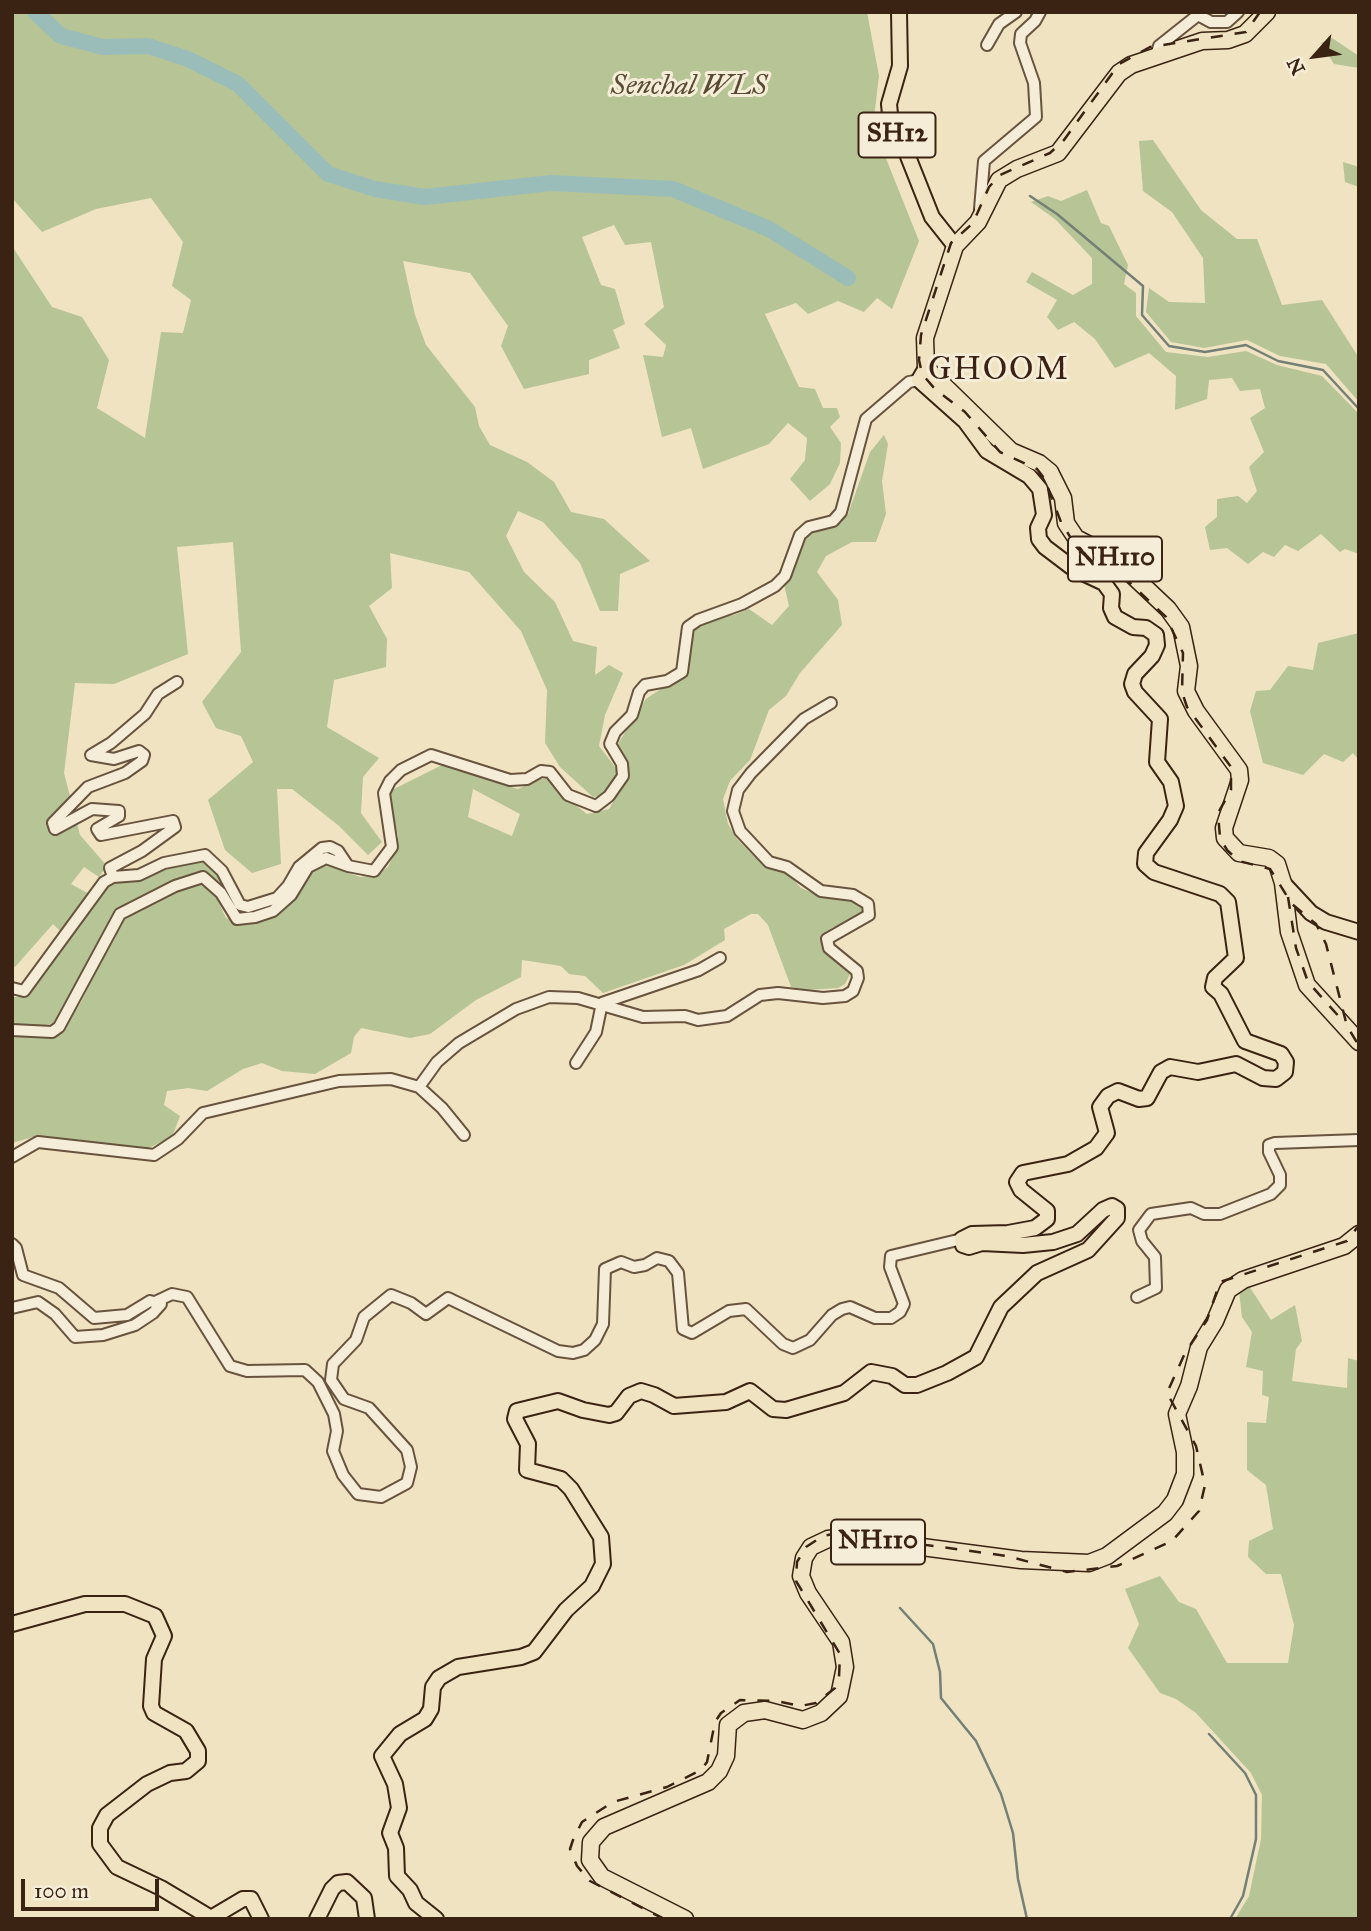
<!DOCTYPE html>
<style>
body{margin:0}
#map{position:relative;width:1371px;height:1931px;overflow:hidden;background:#efe3c1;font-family:"IM FELL Great Primer",serif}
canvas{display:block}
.frame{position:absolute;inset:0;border:14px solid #3a2312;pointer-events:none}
.north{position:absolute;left:1280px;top:21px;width:70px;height:70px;-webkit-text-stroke:5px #f5edd7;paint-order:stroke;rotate:242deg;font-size:19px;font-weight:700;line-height:28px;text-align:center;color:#3a2312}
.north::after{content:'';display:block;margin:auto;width:24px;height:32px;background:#3a2312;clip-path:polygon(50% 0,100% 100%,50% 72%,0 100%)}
.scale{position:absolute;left:21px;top:1879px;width:138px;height:32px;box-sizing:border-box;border:4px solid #3a2312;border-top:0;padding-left:9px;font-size:21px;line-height:24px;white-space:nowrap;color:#3a2312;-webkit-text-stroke:5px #f5edd7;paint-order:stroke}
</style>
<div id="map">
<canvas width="1371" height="1931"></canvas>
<div class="frame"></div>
<div class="north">N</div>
<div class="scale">100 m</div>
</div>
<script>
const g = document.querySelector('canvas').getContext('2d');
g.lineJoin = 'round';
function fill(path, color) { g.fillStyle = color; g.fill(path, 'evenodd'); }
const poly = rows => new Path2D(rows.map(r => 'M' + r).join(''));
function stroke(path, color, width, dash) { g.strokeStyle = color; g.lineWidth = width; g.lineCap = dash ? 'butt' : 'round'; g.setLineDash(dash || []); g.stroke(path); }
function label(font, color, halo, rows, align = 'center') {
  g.font = font + ' "IM FELL Great Primer",serif'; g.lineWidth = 6; g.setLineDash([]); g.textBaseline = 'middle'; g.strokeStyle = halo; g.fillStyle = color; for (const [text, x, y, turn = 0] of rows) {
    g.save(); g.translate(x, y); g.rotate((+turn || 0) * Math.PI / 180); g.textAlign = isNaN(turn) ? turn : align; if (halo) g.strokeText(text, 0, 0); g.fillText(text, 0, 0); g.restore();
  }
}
fill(poly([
 [12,12,31,12,60,40,103,51,144,53,196,68,235,87,326,177,376,193,426,202,552,188,672,195,768,235,846,280,853,281,850,274,770,226,673,186,550,180,424,195,329,171,239,81,188,56,147,43,103,44,63,32,49,22,41,12,867,12,879,76,873,126,919,241,892,309,877,298,864,312,838,301,808,314,796,303,765,314,799,387,815,389,823,408,837,408,840,417,830,427,841,443,840,463,830,484,810,501,790,479,805,460,807,438,788,423,769,444,703,469,691,428,662,437,643,355,663,357,666,345,644,324,664,307,651,242,625,245,614,225,582,237,601,285,615,289,625,324,613,330,620,348,589,360,589,374,524,389,501,346,508,326,470,273,403,261,415,315,426,345,475,407,479,426,490,445,527,462,554,482,571,512,604,519,650,561,620,574,618,611,600,611,580,563,543,522,518,511,506,536,524,572,555,602,573,641,597,647,595,675,609,665,623,673,605,715,599,746,619,772,607,794,593,797,560,767,545,743,547,690,521,631,469,572,390,553,392,588,369,606,387,639,386,667,334,680,327,727,379,758,363,777,361,813,382,842,368,855,338,825,292,789,277,789,281,864,252,873,225,850,208,800,253,762,241,736,216,728,202,702,241,652,233,542,177,547,188,654,114,684,75,683,64,773,80,835,107,866,99,877,84,867,71,884,91,895,61,932,53,924,15,967,12,965,12,246,52,307,82,317,109,360,97,408,145,438,161,332,183,333,191,300,172,286,183,242,151,198,96,209,42,232,12,198],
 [1332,38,1359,56,1359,68,1334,64,1321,43],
 [1153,140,1201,210,1237,239,1257,239,1282,305,1322,300,1359,358,1359,402,1326,364,1280,356,1247,340,1204,348,1171,342,1146,312,1149,288,1169,302,1205,303,1203,258,1172,212,1143,191,1139,141],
 [1343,162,1359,167,1359,187,1345,182],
 [1087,190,1101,223,1109,226,1128,265,1124,284,1136,293,1136,316,1166,352,1208,357,1246,351,1277,365,1322,376,1359,414,1359,554,1345,549,1340,552,1321,534,1298,551,1285,545,1274,557,1263,552,1248,564,1227,548,1210,550,1205,527,1217,517,1217,499,1238,496,1247,503,1257,491,1249,467,1264,452,1250,418,1265,408,1260,389,1240,391,1232,378,1209,380,1207,399,1175,410,1176,376,1149,353,1115,368,1095,339,1074,322,1058,330,1047,317,1057,300,1026,282,1032,272,1073,295,1092,284,1092,258,1055,219,1031,202,1048,196,1061,201],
 [884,435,888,444,882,481,886,514,876,542,852,542,826,556,817,572,838,600,842,625,800,673,786,696,769,710,750,760,730,781,723,799,728,824,737,839,765,867,786,871,801,888,822,897,851,898,865,905,864,915,842,929,833,927,824,933,823,942,850,974,845,984,838,988,807,990,791,987,768,925,758,914,751,914,724,929,725,940,684,965,603,993,585,976,569,974,561,966,522,960,521,977,476,1000,430,1034,410,1038,361,1028,354,1037,351,1053,315,1074,282,1071,262,1063,243,1069,207,1091,188,1088,167,1091,164,1105,180,1116,172,1137,142,1151,33,1137,12,1143,12,1033,64,1028,81,1002,115,931,125,917,174,888,202,882,217,899,226,918,246,925,262,922,279,910,318,866,330,866,360,877,376,875,388,867,395,852,398,836,388,796,394,789,442,765,518,789,540,779,549,779,555,789,587,814,609,809,627,778,615,752,619,742,646,699,683,674,688,641,694,630,706,620,734,615,749,609,772,625,789,606,784,584,801,541,809,532,848,514,870,452],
 [473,789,520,814,512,836,468,817],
 [1359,633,1359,760,1353,753,1343,762,1324,754,1303,775,1263,763,1250,711,1256,691,1270,690,1288,666,1313,670,1318,643],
 [331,851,336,856,326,855,279,904,249,915,237,914,205,874,177,880,112,919,59,1021,40,1027,12,1027,12,997,23,997,31,990,100,891,113,881,136,881,165,864,205,860,212,864,238,906,264,905,321,852],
 [1249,1286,1271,1320,1295,1305,1302,1341,1296,1349,1292,1381,1347,1388,1348,1358,1359,1361,1359,1919,1235,1919,1249,1896,1261,1839,1262,1795,1251,1773,1196,1713,1176,1699,1160,1693,1128,1648,1139,1624,1125,1589,1160,1576,1179,1602,1196,1609,1227,1663,1288,1663,1294,1625,1281,1574,1266,1574,1248,1557,1249,1541,1273,1529,1266,1485,1247,1470,1247,1422,1266,1423,1269,1397,1262,1395,1263,1371,1246,1367,1252,1332,1242,1317,1239,1291]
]), '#b6c496');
stroke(poly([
 [1030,196,1057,214,1143,286,1142,315,1169,346,1205,352,1246,345,1278,361,1323,370,1359,409],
 [900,1608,933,1644,940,1672,941,1698,976,1741,1001,1794,1013,1833,1018,1879,1027,1919],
 [1209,1734,1245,1773,1256,1795,1256,1839,1243,1896,1230,1919]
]), '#747f76', 2.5);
stroke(poly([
 [35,12,61,36,103,47,148,46,188,59,238,84,328,174,375,189,425,197,551,183,673,189,769,229,848,278]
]), '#9bbdb9', 16);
const minor = poly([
 [987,45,999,24,1016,12],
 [1156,56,1159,46,1198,15,1211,22,1227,22,1238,12],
 [980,209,984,161,1036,117,1034,83,1020,43,1021,34,1035,21,1040,12],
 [113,877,110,868,142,851,175,827,173,821,101,835,97,829,119,816,119,811,92,809,55,829,53,823,88,787,125,773,142,761,144,755,139,751,114,759,91,755,111,743,145,714,158,694,177,682],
 [12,988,24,991,104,882,113,877,139,875,164,863,205,855,222,871,240,905,248,907,277,898,288,886,299,867,322,848,330,847,338,851,348,866,374,871,392,847,384,793,390,781,401,770,431,755,510,780,527,779,541,771,550,772,568,795,596,806,609,796,623,776,622,764,610,744,615,732,632,715,639,692,645,685,667,681,682,672,688,627,698,620,742,604,775,586,785,576,800,535,809,527,833,521,841,512,866,419,909,382,919,380],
 [12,1030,52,1032,59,1027,120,914,175,886,203,877,221,893,237,919,255,917,273,911,291,895,308,867,326,858,348,866],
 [576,1063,596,1032,602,1003,699,970,720,958],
 [419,1087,437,1062,459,1043,516,1009,549,997,578,998,643,1017,685,1016,698,1020,727,1016,760,995,778,993,823,998,845,996,853,991,858,978,857,971,829,948,827,939,869,915,868,904,853,895,821,891,787,867,769,862,740,831,733,811,738,790,751,773,804,719,831,703],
 [12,1157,38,1142,154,1155,178,1139,203,1113,339,1081,391,1079,419,1087,442,1108,464,1135],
 [12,1244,16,1248,23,1275,59,1288,94,1318,127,1315,150,1301,161,1304,153,1313,135,1325,103,1335,75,1337,55,1314,38,1302,12,1308],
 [1137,1297,1156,1288,1155,1257,1142,1241,1139,1230,1151,1214,1191,1208,1204,1214,1220,1214,1271,1194,1280,1185,1280,1175,1269,1152,1269,1145,1275,1143,1359,1140],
 [155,1302,172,1294,187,1297,230,1366,247,1371,305,1370,318,1382,334,1414,337,1431,333,1451,343,1475,358,1494,381,1497,407,1483,411,1467,407,1450,369,1408,344,1399,331,1380,333,1364,356,1340,364,1317,391,1295,411,1303,426,1314,448,1298,558,1351,573,1353,584,1350,595,1340,603,1324,605,1269,621,1262,634,1267,645,1265,657,1258,669,1261,678,1273,683,1329,692,1333,729,1311,746,1309,783,1344,793,1348,810,1340,832,1315,842,1309,850,1307,875,1318,891,1318,900,1312,904,1304,890,1267,891,1256,962,1239]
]);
const major = poly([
 [899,12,900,66,889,104,891,124,907,154,932,217,955,246],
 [1283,883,1311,913,1326,922,1359,932],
 [12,1624,85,1604,125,1604,155,1616,164,1636,154,1659,151,1706,154,1713,186,1731,198,1751,198,1761,186,1771,170,1773,147,1784,107,1815,100,1828,100,1844,117,1867,161,1888,211,1918,243,1899,251,1899,261,1919],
 [317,1919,332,1889,338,1883,347,1882,364,1898,367,1919],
 [436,1919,416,1903,410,1890,397,1876,396,1848,390,1833,399,1808,395,1784,382,1756,400,1734,425,1719,431,1709,433,1687,439,1678,458,1667,521,1657,534,1652,566,1610,592,1586,603,1564,601,1537,571,1489,561,1479,527,1470,528,1444,515,1419,517,1411,558,1401,583,1410,609,1415,616,1413,629,1396,641,1391,654,1395,674,1406,726,1402,750,1391,773,1409,786,1410,844,1393,871,1372,892,1376,905,1385,917,1385,947,1373,976,1357,1001,1307,1037,1273,1088,1250,1117,1218,1117,1209,1112,1206,1103,1210,1077,1234,1053,1242,1023,1245,982,1243,969,1247,963,1245,962,1239,972,1234,1008,1233,1035,1228,1047,1219,1047,1211,1021,1190,1017,1182,1023,1173,1068,1164,1096,1148,1107,1133,1100,1107,1108,1096,1118,1091,1139,1099,1147,1098,1161,1072,1170,1067,1198,1072,1236,1064,1263,1078,1276,1079,1285,1072,1286,1062,1281,1054,1245,1041,1221,994,1213,987,1215,978,1236,958,1228,902,1220,894,1154,872,1145,864,1146,853,1170,820,1176,806,1171,782,1157,762,1160,719,1135,692,1132,684,1135,674,1152,656,1157,645,1156,635,1146,628,1133,627,1115,617,1111,608,1112,594,1104,583,1074,569,1045,547,1039,539,1038,528,1044,515,1040,489,1029,476,987,451,965,421,919,380,926,368]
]);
const highway = poly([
 [1267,12,1245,34,1228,40,1202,41,1131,65,1119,73,1058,153,1017,169,999,180,978,222,955,246,925,338,926,368,1011,451,1039,463,1050,472,1063,498,1066,523,1076,538,1113,557,1168,609,1181,627,1189,666,1186,691,1196,711,1239,770,1240,780,1224,828,1225,838,1239,853,1269,858,1277,864,1283,883,1289,932,1307,985,1359,1042],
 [685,1919,602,1877,590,1860,591,1842,604,1827,708,1782,719,1771,726,1756,728,1725,744,1713,765,1710,803,1720,821,1713,839,1696,845,1667,841,1642,808,1593,801,1576,804,1558,811,1547,828,1539,846,1537,1021,1560,1089,1563,1107,1556,1165,1513,1175,1500,1185,1474,1185,1452,1177,1414,1189,1386,1199,1347,1215,1321,1228,1290,1243,1280,1344,1246,1359,1234]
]);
stroke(minor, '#67533e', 14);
stroke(major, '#3a2312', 18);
stroke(highway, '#3a2312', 19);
stroke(minor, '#f5edd7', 10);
stroke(major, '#efe3c1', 14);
stroke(highway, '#efe3c1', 16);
stroke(poly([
 [1260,12,1246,32,1150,47,1119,64,1064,140,1050,153,1000,175,989,187,973,223,951,243,921,335,919,360,922,374,935,389,965,412,1000,452,1037,469,1044,478,1061,522,1074,543,1107,561,1166,617,1183,653,1182,692,1187,707,1231,767,1231,790,1218,813,1220,838,1227,850,1239,861,1270,869,1292,904,1316,924,1326,944,1347,1026,1359,1046],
 [1288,897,1296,948,1308,982,1342,1020],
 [664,1919,590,1881,577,1866,570,1849,573,1840,582,1822,613,1802,667,1787,701,1770,707,1762,715,1722,721,1713,740,1700,776,1701,800,1706,816,1703,835,1688,839,1677,840,1654,796,1581,797,1562,806,1547,823,1536,838,1533,1007,1556,1067,1572,1117,1566,1172,1541,1199,1511,1205,1485,1196,1446,1167,1393,1185,1353,1207,1320,1220,1282,1347,1241,1359,1225]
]), '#3a2312', 2.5, [12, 12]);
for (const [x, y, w] of [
 [897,135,77],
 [1115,559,94],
 [878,1542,94]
]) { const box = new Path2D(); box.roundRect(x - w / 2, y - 22.5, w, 45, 5); g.fillStyle = '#f5edd7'; g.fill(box); stroke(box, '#3a2312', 2); }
label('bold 26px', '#3a2312', null, [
 ["SH12",897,135],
 ["NH110",1115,559],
 ["NH110",878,1542]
]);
label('italic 28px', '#594b33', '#f5edd7', [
 ["Senchal WLS",689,87]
]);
g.letterSpacing = '2px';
label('32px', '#3a2312', '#f5edd7', [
 ["GHOOM",999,371]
]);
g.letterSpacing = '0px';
</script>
